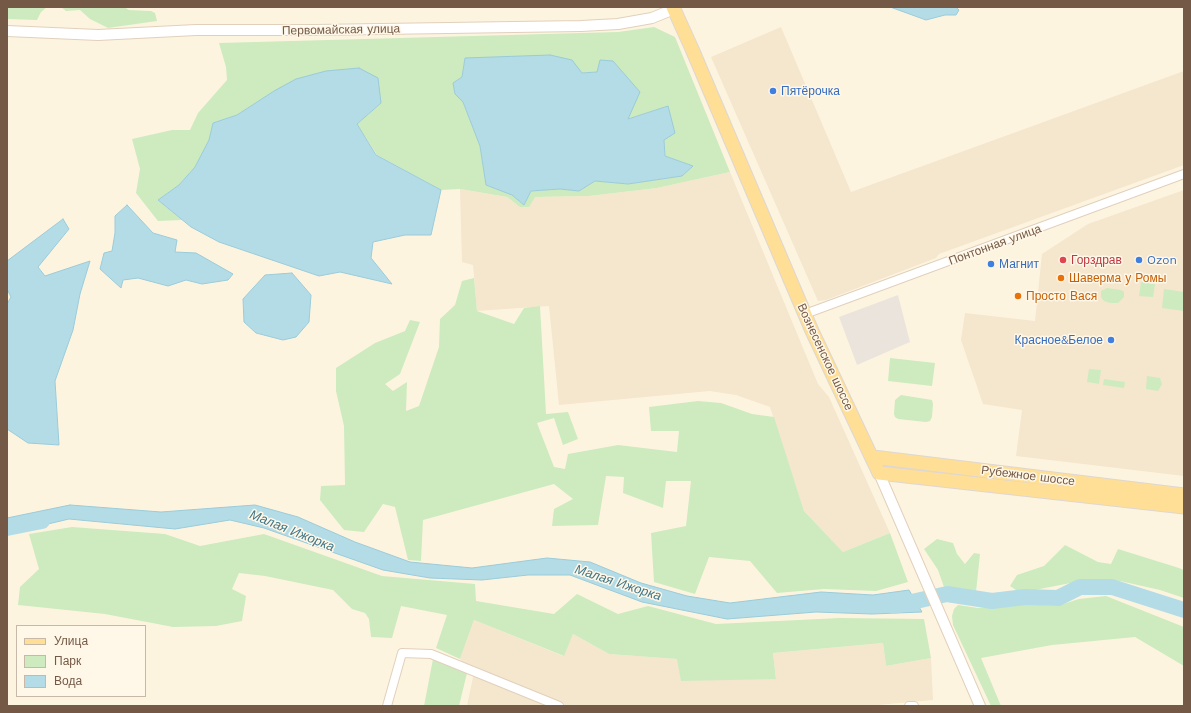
<!DOCTYPE html>
<meta charset="utf-8">
<style>
body{margin:0}
#map{position:relative;width:1191px;height:713px;overflow:hidden;background:#fdf4e0;font-family:"Work Sans",sans-serif}
canvas{display:block}
.frame{position:absolute;inset:0;border:8px solid #745a46;pointer-events:none}
.legend{position:absolute;left:16px;top:625px;width:130px;height:72px;box-sizing:border-box;background:#fff7e7;border:1px solid #c7b8a7;margin:0;padding:5px 7px;list-style:none;font-size:12px;color:#745a46}
.legend li{display:flex;align-items:center;gap:8px;height:20px}
.legend b{width:20px;border:1px solid #c7b8a7}
</style>
<div id="map">
<canvas width="1191" height="713"></canvas>
<div class="frame"></div>
<ul class="legend">
<li><b style="height:5px;background:#ffdf95"></b>Улица</li>
<li><b style="height:11px;background:#cdebbe"></b>Парк</li>
<li><b style="height:11px;background:#b4dce7"></b>Вода</li>
</ul>
</div>
<script>
const g = document.querySelector('canvas').getContext('2d');
g.lineJoin = 'round';
function fill(path, color) { g.fillStyle = color; g.fill(path, 'evenodd'); }
const poly = rows => new Path2D(rows.map(r => 'M' + r).join(''));
function stroke(path, color, width, dash) { g.strokeStyle = color; g.lineWidth = width; g.lineCap = dash ? 'butt' : 'round'; g.setLineDash(dash || []); g.stroke(path); }
function label(font, color, halo, rows, align = 'center') {
  g.font = font + ' "Work Sans",sans-serif'; g.lineWidth = 3; g.setLineDash([]); g.textBaseline = 'middle'; g.strokeStyle = halo; g.fillStyle = color; for (const [text, x, y, turn = 0] of rows) {
    g.save(); g.translate(x, y); g.rotate((+turn || 0) * Math.PI / 180); g.textAlign = isNaN(turn) ? turn : align; if (halo) g.strokeText(text, 0, 0); g.fillText(text, 0, 0); g.restore();
  }
}
fill(poly([
 [781,27,851,192,1184,71,1184,165,939,254,936,258,826,300,818,301,711,57],
 [730,172,818,384,829,397,890,533,843,552,804,511,770,407,736,395,710,391,559,405,549,306,477,311,473,265,462,262,460,189,507,197,520,207,535,197,589,196,657,188],
 [1184,190,1184,476,1016,456,1022,410,983,404,961,340,965,313,1035,321,1042,254,1088,224],
 [474,620,563,656,573,634,609,654,678,659,681,680,776,678,773,653,883,643,886,666,931,658,933,700,867,706,467,706,473,677,460,659]
]), '#f5e6ce');
fill(poly([
 [898,295,910,342,857,365,839,317]
]), '#ebe4dc');
fill(poly([
 [7,7,47,7,41,12,37,20,7,19],
 [61,7,124,7,129,10,151,11,155,13,157,21,108,28,90,19,80,10,66,11],
 [654,27,675,37,730,172,657,188,589,196,535,197,529,207,520,207,507,197,460,189,441,190,377,155,357,124,381,103,274,91,237,115,213,123,209,140,195,167,179,185,158,200,182,220,158,221,136,193,140,169,132,139,172,130,190,130,198,113,227,80,226,67,219,43,618,32],
 [465,58,581,73,597,72,613,61,624,75,627,119,668,106,664,139,665,156,693,166,682,176,628,184,595,181,579,191,560,189,531,191,524,205,513,195,486,185,480,146,463,102,455,94,453,83,462,77],
 [474,278,477,311,514,324,524,308,540,306,546,414,568,412,578,439,563,445,554,418,537,423,554,467,565,469,568,454,618,445,677,452,679,431,651,431,649,407,698,401,721,403,752,414,774,417,804,511,843,552,890,533,908,582,876,591,824,589,777,593,750,561,709,557,695,594,654,582,651,533,686,526,691,481,666,481,663,508,623,493,624,477,606,476,598,525,552,526,554,509,573,499,554,484,423,520,421,561,408,560,395,507,383,504,364,532,344,530,320,500,321,486,345,485,344,426,336,391,336,368,375,343,405,331,410,320,420,322,400,374,385,384,393,391,407,382,406,411,419,406,439,347,440,319,455,305,462,281],
 [1141,282,1155,284,1153,297,1139,296],
 [1107,288,1121,290,1124,292,1124,297,1118,303,1110,303,1104,301,1101,297,1101,291],
 [1164,289,1184,292,1184,311,1162,308],
 [890,358,935,363,932,386,888,381],
 [1089,369,1101,370,1099,384,1087,382],
 [1147,376,1160,378,1162,384,1158,391,1146,389],
 [1104,379,1125,382,1124,388,1103,385],
 [901,395,932,400,933,404,932,417,930,421,926,422,898,419,895,417,894,414,895,400],
 [72,527,165,534,200,546,264,534,382,576,475,584,476,601,554,614,577,594,618,614,648,606,716,624,840,618,924,619,931,658,886,666,883,643,773,653,776,679,681,681,677,659,609,654,573,634,564,656,474,620,460,659,436,648,447,615,401,606,392,638,371,637,369,619,365,613,352,609,333,590,265,576,239,573,232,589,246,596,242,621,216,626,173,627,105,614,18,605,20,587,39,569,29,534],
 [937,539,953,543,957,554,965,564,974,553,980,554,976,592,944,587,938,570,924,549],
 [1065,545,1098,562,1111,564,1118,549,1179,568,1184,570,1184,598,1160,590,1120,581,1091,579,1035,590,1016,590,1010,586,1017,575,1044,566],
 [1106,596,1184,627,1184,666,1135,637,1052,645,981,658,1001,706,991,706,953,625,952,616,954,609,958,605,978,608,1027,604,1057,606,1079,599],
 [433,659,467,673,459,706,424,706]
]), '#cdebbe');
const water = poly([
 [890,7,956,7,959,10,956,15,945,15,926,20,890,7],
 [550,55,572,60,582,73,597,72,600,60,613,61,640,92,628,119,668,106,675,133,664,140,665,156,693,166,682,176,628,184,595,181,579,191,560,189,531,191,524,205,512,195,486,185,480,146,463,102,455,94,453,83,462,77,465,58,550,55],
 [359,68,378,78,381,103,357,124,376,155,441,190,431,235,405,235,373,242,371,258,392,284,340,272,319,276,219,242,191,227,158,200,179,185,195,167,209,140,213,123,237,115,274,91,296,79,326,71,359,68],
 [127,205,153,233,177,240,175,252,196,253,233,274,228,280,202,284,186,280,168,286,138,278,123,280,121,288,100,269,104,253,112,251,115,233,115,216,127,205],
 [63,219,69,229,38,267,45,276,90,261,80,294,73,330,55,381,59,445,28,443,7,429,7,304,11,297,7,289,7,261,63,219],
 [292,273,311,295,309,322,296,337,283,340,256,333,244,322,243,299,265,275,292,273],
 [70,505,161,512,255,505,298,517,355,542,410,562,472,568,547,558,590,562,641,583,687,596,730,603,821,592,873,595,909,590,922,612,872,614,816,612,727,619,642,602,570,575,528,575,482,580,430,578,383,570,264,528,230,520,175,529,69,519,27,529,7,520,7,518,70,505]
]);
fill(water, '#b4dce7');
stroke(water, '#9acbd9', 1);
stroke(poly([
 [7,528,42,521],
 [894,606,947,594,992,601,1025,597,1058,598,1080,587,1112,587,1184,610]
]), '#b4dce7', 16);
const minor = poly([
 [805,314,1184,174],
 [387,706,402,653,431,654,559,706],
 [909,706,914,706]
]);
const tertiary = poly([
 [7,31,98,35,196,30,314,30,581,26,618,24,652,18,674,9],
 [879,473,980,706]
]);
const primary = poly([
 [673,7,692,49,812,331,879,473,1184,507],
 [873,457,1184,495]
]);
stroke(minor, '#e1d0bc', 10);
stroke(tertiary, '#e1d0bc', 12);
stroke(primary, '#ded7d3', 15);
stroke(minor, '#fff', 8);
stroke(tertiary, '#fff', 10);
stroke(primary, '#ffdf95', 13);
for (const [x, y, r, color] of [
 [773,91,4,"#3f7fe0"],
 [1063,260,4,"#e0444e"],
 [1139,260,4,"#3f7fe0"],
 [991,264,4,"#3f7fe0"],
 [1061,278,4,"#e8710a"],
 [1018,296,4,"#e8710a"],
 [1111,340,4,"#3f7fe0"]
]) { const dot = new Path2D(); dot.arc(x, y, r, 0, 2 * Math.PI); g.fillStyle = color; g.fill(dot); stroke(dot, '#fff7e7', 1.5); }
label('12px', '#745a46', '#fff7e7', [
 ["Первомайская улица",341,30,-1],
 ["Понтонная улица",995,245,-20],
 ["Вознесенское шоссе",825,357,65],
 ["Рубежное шоссе",1028,476,7]
]);
label('12px', '#366cbe', '#fff7e7', [
 ["Пятёрочка",781,91],
 ["Ozon",1147,260],
 ["Магнит",999,264],
 ["Красное&Белое",1103,340,"right"]
], 'left');
label('12px', '#be3a42', '#fff7e7', [
 ["Горздрав",1071,260]
], 'left');
label('12px', '#c56008', '#fff7e7', [
 ["Шаверма у Ромы",1069,278],
 ["Просто Вася",1026,296]
], 'left');
label('italic 13px', '#407789', '#fff7e7', [
 ["Малая Ижорка",292,531,22],
 ["Малая Ижорка",618,583,18]
]);
</script>
